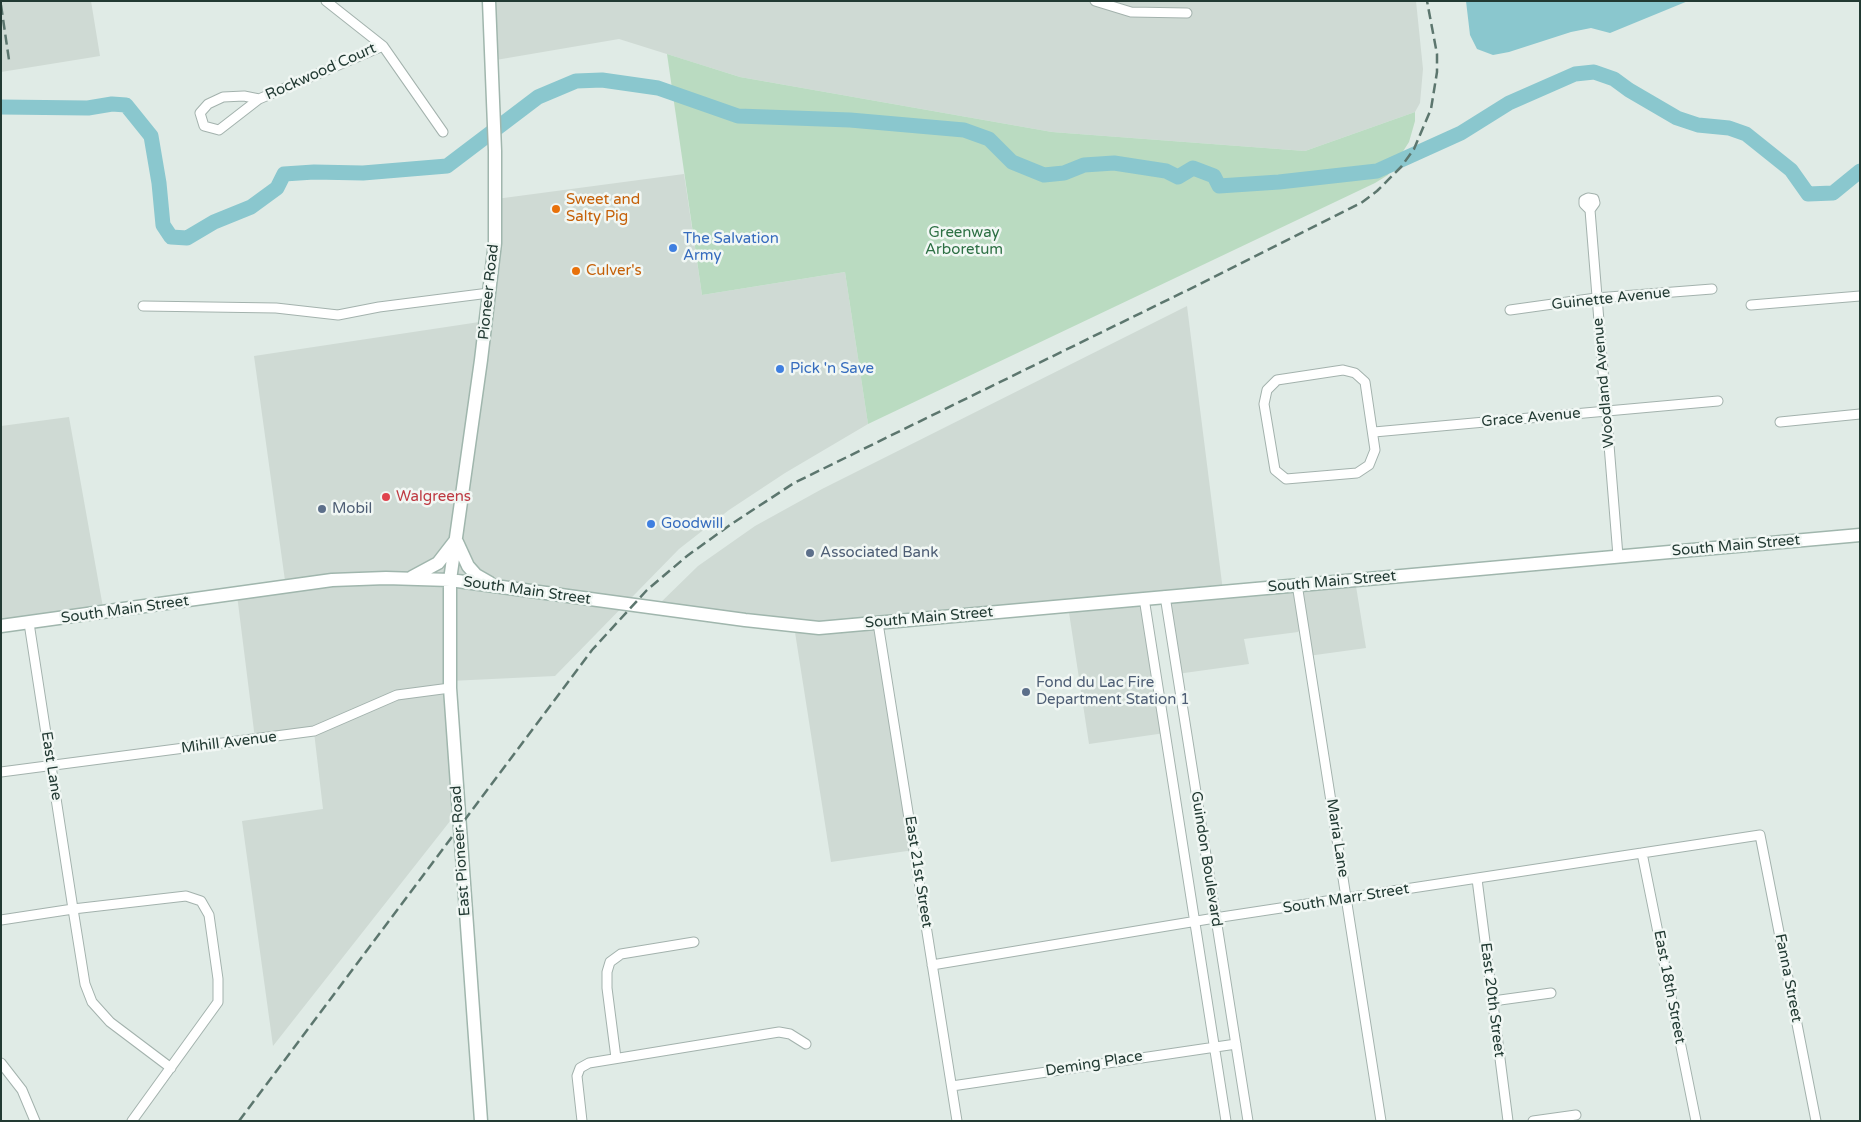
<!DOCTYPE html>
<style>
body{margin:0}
#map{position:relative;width:1861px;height:1122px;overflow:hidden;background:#e0ebe6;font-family:"Varela Round",sans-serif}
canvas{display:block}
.frame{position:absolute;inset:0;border:2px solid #223a33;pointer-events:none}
</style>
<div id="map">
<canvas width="1861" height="1122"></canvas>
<div class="frame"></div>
</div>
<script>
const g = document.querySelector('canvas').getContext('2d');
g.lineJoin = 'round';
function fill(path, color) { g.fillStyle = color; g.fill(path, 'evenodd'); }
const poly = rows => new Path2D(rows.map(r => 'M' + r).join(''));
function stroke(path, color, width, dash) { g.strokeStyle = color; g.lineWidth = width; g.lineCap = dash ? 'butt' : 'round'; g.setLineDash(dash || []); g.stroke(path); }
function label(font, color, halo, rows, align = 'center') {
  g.font = font + ' "Varela Round",sans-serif'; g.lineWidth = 5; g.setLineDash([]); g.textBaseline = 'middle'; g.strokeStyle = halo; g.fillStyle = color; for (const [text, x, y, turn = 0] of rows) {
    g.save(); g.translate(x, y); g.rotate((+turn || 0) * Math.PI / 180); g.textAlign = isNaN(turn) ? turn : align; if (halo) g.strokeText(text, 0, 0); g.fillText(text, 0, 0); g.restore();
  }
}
fill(poly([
 [1,1,91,1,100,56,1,72],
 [489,1,1416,1,1423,69,1420,103,1415,112,1305,151,1052,132,740,77,619,39,490,61],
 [684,174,702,295,845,272,868,424,785,473,729,510,679,549,555,676,450,681,458,811,273,1046,242,821,323,809,314,732,255,739,237,595,286,588,254,356,486,321,496,199],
 [1187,306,1223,591,1355,580,1366,648,1308,656,1303,626,1298,632,1244,639,1249,664,1177,674,1165,597,1144,598,1165,733,1089,744,1068,606,879,623,914,850,831,862,794,626,655,608,698,566,755,526,822,489],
 [69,417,104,613,1,626,1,426]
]), '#cfdad4');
fill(poly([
 [667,54,740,77,1052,132,1305,151,1415,112,1415,121,1409,142,1388,175,1375,183,868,424,845,272,702,295]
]), '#badbc1');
fill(poly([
 [1466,1,1688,1,1610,33,1591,28,1571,32,1509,52,1493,55,1477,49,1470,35]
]), '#8ac7ce');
stroke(poly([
 [1,107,88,108,112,104,126,105,151,136,159,183,163,225,171,237,187,238,214,222,251,207,277,188,284,174,314,172,363,173,447,166,538,97,576,81,602,80,658,88,738,116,850,120,964,130,989,139,1012,162,1044,175,1064,173,1084,165,1114,163,1166,171,1178,177,1193,168,1214,176,1219,186,1279,182,1377,171,1461,133,1509,103,1575,74,1594,72,1614,79,1629,90,1677,118,1698,125,1729,128,1746,134,1791,170,1808,194,1833,193,1860,171]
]), '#8ac7ce', 15);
const street = poly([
 [326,1,383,46,443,132],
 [1095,1,1131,12,1187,13],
 [259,99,219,130,204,126,200,113,208,104,223,97,244,96,259,99,383,46],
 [1590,210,1584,204,1584,200,1588,198,1594,199,1595,203,1590,210,1618,556],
 [1751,305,1860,296],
 [143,306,276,308,338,315,379,307,489,293],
 [1510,310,1596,298,1712,289],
 [1343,370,1355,373,1365,382,1375,450,1369,465,1357,473,1286,479,1275,470,1264,404,1267,390,1277,380,1343,370],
 [1780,422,1860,414],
 [1374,432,1718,401],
 [1297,584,1381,1121],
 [1165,596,1248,1121],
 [1144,598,1226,1121],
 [29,623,73,909,186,896,201,901,209,915,218,979,218,1002,132,1121],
 [878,623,957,1121],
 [1,772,314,731,397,695,450,688],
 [1642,853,1696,1121],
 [1477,879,1508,1121],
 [1,920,73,909,85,984,92,1002,110,1022,171,1068],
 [932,965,1215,918,1760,835,1816,1121],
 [1493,1001,1551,993],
 [616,1058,607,988,607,972,610,962,621,954,694,942],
 [1,1063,22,1090,35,1121],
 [952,1086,1236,1044],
 [582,1121,577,1076,580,1068,589,1063,779,1032,790,1034,806,1044],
 [1533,1121,1576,1115]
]);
const secondary = poly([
 [457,542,468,566,476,575,490,583],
 [412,577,438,563,455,541],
 [1,626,332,580,386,578,450,580,745,620,819,628,1860,535],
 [481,1121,450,688,450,580,481,360,495,243,495,151,489,1]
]);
stroke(street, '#a3b2ad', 11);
stroke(secondary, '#a0b6ad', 15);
stroke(street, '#fff', 9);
stroke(secondary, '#fff', 12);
stroke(poly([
 [1,5,9,60],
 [239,1121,592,650,647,590,687,556,730,525,794,483,1198,285,1361,203,1377,191,1401,167,1414,149,1431,109,1437,72,1437,54,1427,1]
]), '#5c766e', 2.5, [10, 5]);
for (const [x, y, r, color] of [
 [556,209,5,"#e8710a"],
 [673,248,5,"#3f7fe0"],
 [576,271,5,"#e8710a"],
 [780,369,5,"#3f7fe0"],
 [386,497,5,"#e0444e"],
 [322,509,5,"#5c6f8a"],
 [651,524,5,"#3f7fe0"],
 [810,553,5,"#5c6f8a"],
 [1026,692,5,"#5c6f8a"]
]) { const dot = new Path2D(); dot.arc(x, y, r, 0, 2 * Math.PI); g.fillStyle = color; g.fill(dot); stroke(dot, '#f1f7f4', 2); }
label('15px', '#223a33', '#f1f7f4', [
 ["Rockwood Court",321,72,-24],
 ["Pioneer Road",489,292,-84],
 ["Guinette Avenue",1611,299,-6],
 ["Woodland Avenue",1604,383,-95],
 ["Grace Avenue",1531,418,-5],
 ["South Main Street",1736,546,-5],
 ["South Main Street",1332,582,-5],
 ["South Main Street",527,591,8],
 ["South Main Street",125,610,-8],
 ["South Main Street",929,618,-5],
 ["Mihill Avenue",229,743,-7],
 ["East Lane",51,766,81],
 ["Maria Lane",1337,838,81],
 ["East Pioneer Road",461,851,-94],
 ["Guindon Boulevard",1206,859,81],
 ["East 21st Street",918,872,81],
 ["South Marr Street",1346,899,-9],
 ["Fanna Street",1788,978,79],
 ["East 18th Street",1669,987,79],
 ["East 20th Street",1492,1000,83],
 ["Deming Place",1094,1064,-9]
]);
label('15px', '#c56008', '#f1f7f4', [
 ["Sweet and",566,200],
 ["Salty Pig",566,217],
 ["Culver's",586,271]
], 'left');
label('15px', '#2d7044', '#f1f7f4', [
 ["Greenway",964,233],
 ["Arboretum",964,250]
]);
label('15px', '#366cbe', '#f1f7f4', [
 ["The Salvation",683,239],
 ["Army",683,256],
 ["Pick 'n Save",790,369],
 ["Goodwill",661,524]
], 'left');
label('15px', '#be3a42', '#f1f7f4', [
 ["Walgreens",396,497]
], 'left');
label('15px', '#4e5e75', '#f1f7f4', [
 ["Mobil",332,509],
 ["Associated Bank",820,553],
 ["Fond du Lac Fire",1036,683],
 ["Department Station 1",1036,700]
], 'left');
</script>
